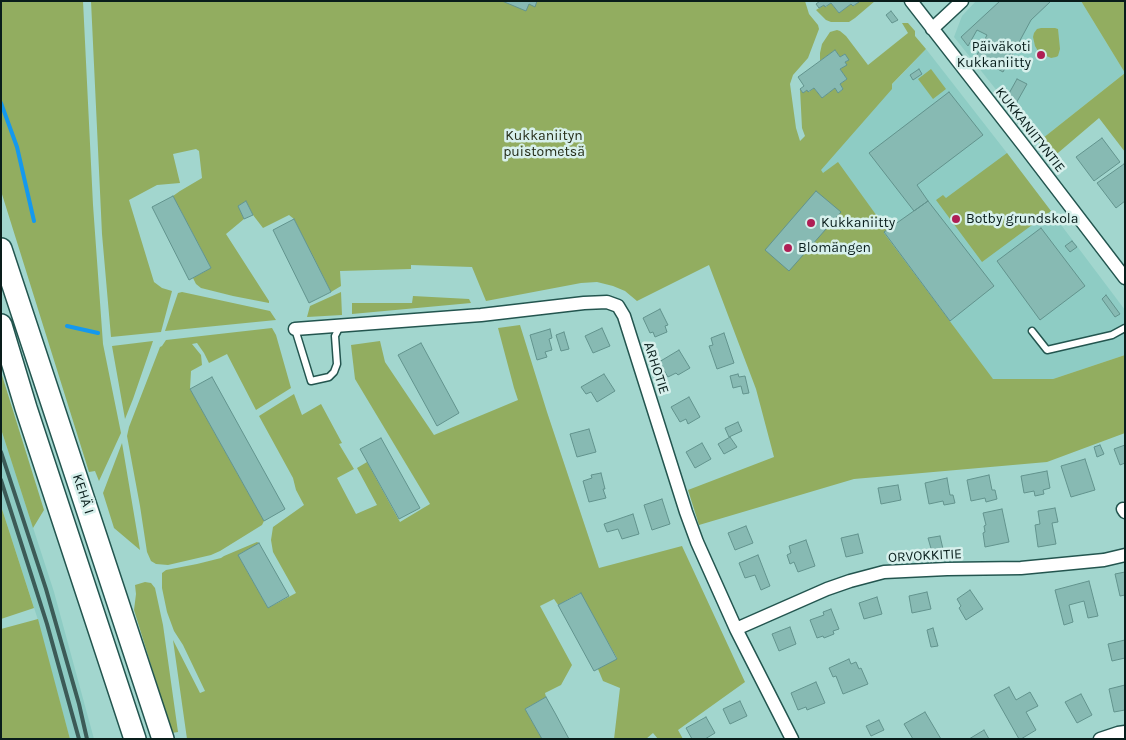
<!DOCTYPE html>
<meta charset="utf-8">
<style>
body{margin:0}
#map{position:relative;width:1126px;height:740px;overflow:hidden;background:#a2d6ce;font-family:Karla,sans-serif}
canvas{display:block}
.frame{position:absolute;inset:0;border:2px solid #091d1b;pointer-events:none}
</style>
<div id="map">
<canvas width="1126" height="740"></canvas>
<div class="frame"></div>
</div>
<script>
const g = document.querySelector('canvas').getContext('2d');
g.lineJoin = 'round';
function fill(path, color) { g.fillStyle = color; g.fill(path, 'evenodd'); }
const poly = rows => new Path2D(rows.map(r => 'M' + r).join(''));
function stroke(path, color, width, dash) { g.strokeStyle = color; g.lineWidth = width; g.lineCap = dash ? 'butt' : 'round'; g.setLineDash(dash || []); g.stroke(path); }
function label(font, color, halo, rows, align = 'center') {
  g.font = font + ' Karla,sans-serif'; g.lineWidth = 5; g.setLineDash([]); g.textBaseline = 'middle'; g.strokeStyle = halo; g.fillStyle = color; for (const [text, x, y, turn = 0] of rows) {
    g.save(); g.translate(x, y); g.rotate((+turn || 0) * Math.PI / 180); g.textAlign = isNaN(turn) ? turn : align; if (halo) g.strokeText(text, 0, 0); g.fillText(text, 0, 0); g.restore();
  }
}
fill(poly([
 [976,1,1081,1,1125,73,1038,142,954,37,962,16],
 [926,49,1007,153,1125,310,1125,355,1053,379,993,379,795,189,816,164],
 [1,429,54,592,94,739,70,739,38,623,38,620,1,506]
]), '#8eccc4');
fill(poly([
 [1,1,83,1,93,205,103,344,121,433,99,481,95,471,89,472,1,191],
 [91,1,805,1,809,14,818,25,819,29,808,58,793,75,790,84,796,128,800,141,805,136,802,128,800,89,803,93,807,90,809,92,814,88,822,98,835,88,838,93,843,89,840,84,847,79,840,69,846,65,845,62,848,60,845,54,840,57,835,50,820,61,820,53,822,44,830,32,837,30,840,31,846,36,868,65,908,33,902,23,908,23,915,31,915,36,926,49,892,84,892,89,821,170,823,173,838,162,887,230,884,233,993,379,1053,379,1125,355,1125,433,1047,462,854,479,699,525,688,490,774,457,756,389,709,265,637,301,625,291,613,286,597,282,581,283,486,301,472,267,411,265,411,269,340,271,341,286,331,292,294,219,289,215,263,228,253,215,246,201,238,206,244,219,226,234,269,301,269,303,233,296,201,288,196,284,193,278,211,268,173,196,180,191,202,178,199,151,196,149,173,154,180,183,157,185,129,200,154,282,162,288,172,291,161,332,111,337,102,234],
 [858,1,875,1,855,18,849,22,831,22,826,20,816,10,824,5,826,7,831,3,839,13,851,4,854,6,858,2],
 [1081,1,1125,1,1125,152,1099,118,1052,158,1038,142,1125,73],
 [1041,28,1055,28,1058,29,1060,49,1058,56,1056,57,1051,58,1042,54,1038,51,1035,46,1033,37,1034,33,1037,29],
 [931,69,946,89,933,99,918,79],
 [1007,153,1051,211,982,262,936,200,943,195,946,198],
 [182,292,270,311,276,320,165,331,178,293],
 [341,292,342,315,307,317,310,306],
 [413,296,469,299,471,303,352,314,352,303,412,303],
 [520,325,547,412,599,568,682,546,745,682,678,730,683,739,658,739,653,733,646,739,614,739,620,688,603,681,598,669,617,658,580,593,558,605,554,599,540,606,572,665,561,685,545,693,546,697,525,709,542,739,187,739,173,640,200,693,205,691,183,645,174,631,167,612,162,588,162,573,166,570,197,564,221,558,224,556,257,542,259,543,238,555,268,608,296,593,273,552,271,540,273,527,304,505,296,490,293,478,259,416,294,394,302,415,321,404,342,443,339,444,354,469,337,478,356,514,377,505,357,468,367,462,400,522,430,504,355,379,351,345,380,341,385,362,434,435,518,400,514,388,498,328],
 [272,328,276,335,291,388,256,410,227,354,209,363,204,353,197,343,192,344,201,355,202,365,191,371,190,389,264,521,262,525,220,551,211,555,168,565,156,564,151,561,147,552,140,506,127,436,129,427,160,347,162,346,166,340],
 [153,341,133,399,125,419,112,346],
 [1,372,44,510,33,528,1,429],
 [122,443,140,550,114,528,103,493],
 [1,506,34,608,1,619],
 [145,582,151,583,155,588,163,625,178,732,172,733,134,610,136,594,135,585],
 [38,619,70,739,1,739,1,629]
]), '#92ad60');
stroke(poly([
 [1,103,17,147,34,221],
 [67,326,98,333]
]), '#1599ee', 4);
const building = poly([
 [502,1,537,1,535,7,529,4,526,11,502,1],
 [820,1,858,1,859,2,853,6,851,4,839,13,831,3,825,7,824,5,819,8,816,4,820,1],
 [1000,1,1051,1,1031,20,1003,72,976,57,987,35,977,30,968,46,961,37,1000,1],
 [891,11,898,20,892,23,886,15,891,11],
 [835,50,840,57,845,54,849,60,845,62,847,65,840,69,847,79,840,84,843,89,838,93,835,88,822,98,814,88,808,92,807,90,803,93,800,89,804,86,798,77,835,50],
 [919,69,922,74,913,80,910,75,919,69],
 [1017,79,1027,84,1014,107,1007,97,1017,79],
 [949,92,983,135,917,185,928,201,914,211,869,153,949,92],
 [1102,138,1120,162,1094,181,1076,157,1102,138],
 [1124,164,1125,165,1125,201,1116,208,1097,183,1124,164],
 [816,191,841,212,789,271,765,250,816,191],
 [173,196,211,268,189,280,152,207,173,196],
 [246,201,253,215,244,219,238,206,246,201],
 [928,201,994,286,950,321,884,232,928,201],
 [294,219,331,292,309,303,273,230,294,219],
 [1041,228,1085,286,1040,320,997,261,1041,228],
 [1072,241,1077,247,1070,252,1065,246,1072,241],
 [1106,295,1120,314,1115,317,1102,299,1106,295],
 [660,309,668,325,665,326,667,332,655,337,653,332,650,333,643,318,660,309],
 [602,328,610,346,593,353,585,336,602,328],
 [550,329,552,338,549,339,552,350,545,352,547,357,537,360,530,335,550,329],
 [564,332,569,349,561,351,556,335,564,332],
 [724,333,734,363,717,369,709,346,713,345,711,338,724,333],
 [421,343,459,413,437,426,398,355,421,343],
 [679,350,690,368,678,375,676,373,668,377,659,362,679,350],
 [604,374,615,391,597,402,591,392,586,394,581,387,604,374],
 [738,374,739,377,745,376,749,393,743,394,741,386,733,388,730,376,738,374],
 [212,377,285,509,264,521,190,389,212,377],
 [689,397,700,417,688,424,686,419,680,422,671,407,689,397],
 [738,422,742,431,729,437,725,428,738,422],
 [589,429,596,452,577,457,570,434,589,429],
 [730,437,737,447,724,454,718,444,730,437],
 [381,438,420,508,399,519,360,449,381,438],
 [702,443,711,459,695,468,686,452,702,443],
 [1100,445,1104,454,1097,457,1094,447,1100,445],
 [1125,445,1125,463,1120,465,1114,449,1125,445],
 [1085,459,1095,490,1071,497,1061,466,1085,459],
 [1047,471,1050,488,1043,490,1044,494,1035,496,1034,491,1024,493,1021,476,1047,471],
 [601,473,605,489,603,489,606,498,589,502,583,481,592,478,591,475,601,473],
 [989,475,992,490,995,490,997,499,986,502,985,498,971,501,967,480,989,475],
 [947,478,950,495,953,495,955,503,944,505,943,501,929,504,925,483,947,478],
 [898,485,901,500,881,504,878,488,898,485],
 [662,499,670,524,652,530,644,505,662,499],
 [1055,508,1058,522,1052,523,1056,544,1038,547,1035,525,1040,524,1038,511,1055,508],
 [1002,509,1009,542,985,547,983,533,985,532,984,526,986,525,983,513,1002,509],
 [633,514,639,534,622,539,618,529,607,532,604,524,633,514],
 [746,526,753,543,735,550,728,533,746,526],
 [858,534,863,553,846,557,841,538,858,534],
 [940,536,943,549,932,552,928,538,940,536],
 [806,540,815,566,798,572,794,562,790,564,787,555,791,553,789,546,806,540],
 [259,543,289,596,268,608,238,555,259,543],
 [758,555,770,586,761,590,755,575,745,578,739,563,758,555],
 [1125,572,1125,595,1120,596,1115,574,1125,572],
 [1089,581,1098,616,1088,618,1084,601,1069,605,1073,622,1064,625,1055,590,1089,581],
 [970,590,983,609,966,620,959,608,961,606,957,599,970,590],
 [927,592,931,609,912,613,909,596,927,592],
 [581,593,617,659,594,671,558,605,581,593],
 [877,597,882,614,864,619,859,603,877,597],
 [831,609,839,629,833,631,834,634,824,638,823,636,817,638,810,620,824,615,823,612,831,609],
 [790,627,796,644,779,651,772,634,790,627],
 [933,628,938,646,931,647,927,630,933,628],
 [1125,640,1125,658,1112,661,1108,644,1125,640],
 [849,659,851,664,856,662,859,669,861,668,868,684,843,694,836,676,833,677,829,668,849,659],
 [816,682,825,703,807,710,806,707,798,710,791,693,816,682],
 [1125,685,1125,710,1114,712,1109,689,1125,685],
 [1009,687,1016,700,1030,692,1038,706,1026,712,1036,730,1021,739,1019,739,994,695,1009,687],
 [1081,694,1092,715,1077,723,1065,702,1081,694],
 [546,697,555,713,569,739,542,739,525,709,546,697],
 [740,701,747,716,730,724,723,709,740,701],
 [925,712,941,739,913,739,904,724,925,712],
 [706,717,715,733,705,739,692,739,686,728,706,717],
 [879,720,884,730,871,736,866,726,879,720],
 [984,730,989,739,969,739,984,730]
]);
fill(building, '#87bab3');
stroke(building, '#62938d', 1);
const service = poly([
 [295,329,311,381,329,377,334,372,337,364,335,336,340,326],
 [1032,331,1047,350,1112,335,1125,328]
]);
const minor = poly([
 [911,1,1024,146,1125,278],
 [932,29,962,1],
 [295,329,481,315,584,303,607,302,618,306,624,316,686,512,697,542,736,629,792,739],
 [1123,509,1125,512],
 [736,629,827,589,850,581,884,572,947,569,1021,568,1104,560,1125,555],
 [1100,739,1118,733,1125,732]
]);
const trunk = poly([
 [1,249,163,739],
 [1,325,26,408,135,739]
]);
stroke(service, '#23554f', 9);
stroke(minor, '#23554f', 15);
stroke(trunk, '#23554f', 24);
stroke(service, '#fff', 6);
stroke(minor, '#fff', 12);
stroke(trunk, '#fff', 21);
stroke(poly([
 [1,452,46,589,79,704,87,739],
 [1,480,47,624,79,739]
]), '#3c5b57', 4);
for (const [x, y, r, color] of [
 [1041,55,5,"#af1f55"],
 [956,219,5,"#af1f55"],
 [811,223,5,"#af1f55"],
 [788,248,5,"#af1f55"]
]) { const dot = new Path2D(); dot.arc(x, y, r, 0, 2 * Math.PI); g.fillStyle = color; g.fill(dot); stroke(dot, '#d7f0ec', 2); }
label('14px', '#091d1b', '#d7f0ec', [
 ["Päiväkoti",1031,47,"right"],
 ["Kukkaniitty",1031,63,"right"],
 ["Botby grundskola",966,219],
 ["Kukkaniitty",821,223],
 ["Blomängen",798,248]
], 'left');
label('14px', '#091d1b', '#d7f0ec', [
 ["KUKKANIITYNTIE",1030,130,52],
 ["ARHOTIE",656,368,72],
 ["KEHÄ I",83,494,72],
 ["ORVOKKITIE",925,556,-3]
]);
label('14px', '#252d18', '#d7f0ec', [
 ["Kukkaniityn",544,136],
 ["puistometsä",544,152]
]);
</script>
